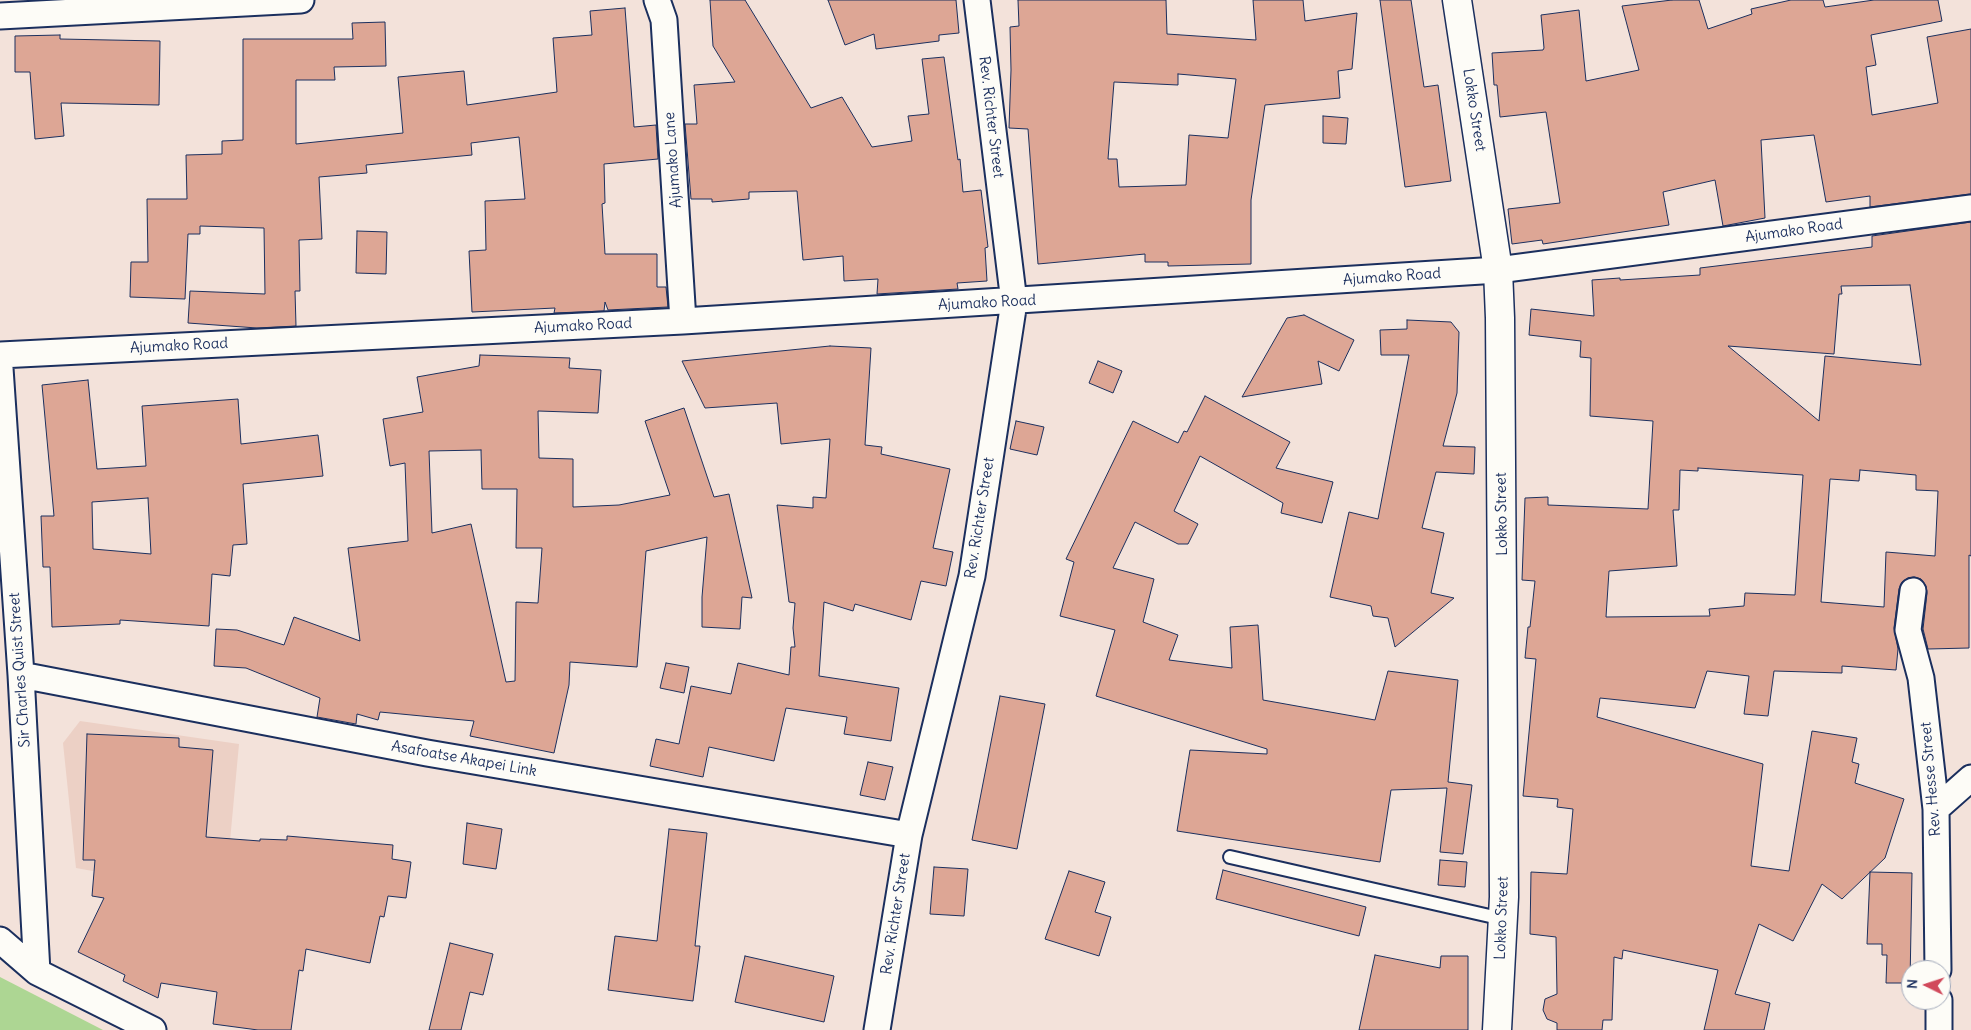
<!DOCTYPE html>
<style>
body{margin:0}
#map{position:relative;width:1971px;height:1030px;overflow:hidden;background:#f3e2da;font-family:Delius,sans-serif}
canvas{display:block}
.north{position:absolute;left:1901px;top:960px;width:50px;height:50px;box-sizing:border-box;background:#fdfcf7;border:1px solid #a3aaba;border-radius:50%;rotate:274deg;font-size:14px;font-weight:700;line-height:20px;text-align:center;color:#1b2f5e}
.north::after{content:'';display:block;margin:auto;width:18px;height:22px;background:#d1495b;clip-path:polygon(50% 0,100% 100%,50% 72%,0 100%)}
</style>
<div id="map">
<canvas width="1971" height="1030"></canvas>
<div class="north">N</div>
</div>
<script>
const g = document.querySelector('canvas').getContext('2d');
g.lineJoin = 'round';
function fill(path, color) { g.fillStyle = color; g.fill(path, 'evenodd'); }
const poly = rows => new Path2D(rows.map(r => 'M' + r).join(''));
function stroke(path, color, width, dash) { g.strokeStyle = color; g.lineWidth = width; g.lineCap = dash ? 'butt' : 'round'; g.setLineDash(dash || []); g.stroke(path); }
function label(font, color, halo, rows, align = 'center') {
  g.font = font + ' Delius,sans-serif'; g.lineWidth = 4.5; g.setLineDash([]); g.textBaseline = 'middle'; g.strokeStyle = halo; g.fillStyle = color; for (const [text, x, y, turn = 0] of rows) {
    g.save(); g.translate(x, y); g.rotate((+turn || 0) * Math.PI / 180); g.textAlign = isNaN(turn) ? turn : align; if (halo) g.strokeText(text, 0, 0); g.fillText(text, 0, 0); g.restore();
  }
}
fill(poly([
 [80,721,239,744,225,895,76,868,63,743]
]), '#ecd0c5');
fill(poly([
 [0,977,103,1030,0,1030]
]), '#add693');
const building = poly([
 [710,0,745,0,811,108,842,97,872,147,912,141,908,116,929,114,922,59,944,57,958,160,960,159,963,192,981,190,988,247,985,248,987,281,957,283,958,289,877,294,878,279,844,281,843,256,803,260,797,191,749,192,749,199,712,202,712,199,691,199,685,124,697,124,694,85,735,82,713,46,710,0],
 [828,0,956,0,959,33,939,35,939,41,876,49,874,34,845,45,828,0],
 [1018,0,1166,0,1167,34,1256,40,1253,0,1303,0,1305,21,1357,13,1352,69,1338,71,1340,98,1265,105,1251,200,1251,264,1168,266,1168,262,1145,262,1145,254,1038,264,1028,129,1009,128,1011,70,1010,27,1019,26,1018,0],
 [1178,74,1236,79,1228,138,1189,135,1186,185,1119,187,1117,159,1108,159,1114,82,1178,85,1178,74],
 [1380,0,1411,0,1424,87,1438,85,1451,181,1405,187,1380,0],
 [1672,0,1699,0,1708,29,1752,14,1751,9,1791,0,1823,0,1825,7,1874,0,1938,0,1942,21,1871,35,1876,65,1866,67,1872,115,1938,103,1927,37,1971,29,1971,194,1870,207,1870,196,1826,202,1814,135,1761,140,1765,218,1723,226,1715,180,1663,192,1669,225,1543,244,1542,240,1512,244,1508,209,1560,203,1546,112,1500,117,1497,85,1494,85,1492,53,1543,50,1544,48,1541,15,1579,10,1586,81,1639,70,1622,6,1672,0],
 [625,8,634,127,656,125,658,159,604,164,605,203,602,204,605,254,657,254,657,287,666,287,668,307,608,310,605,302,604,311,554,313,555,308,472,312,469,251,486,250,485,201,525,199,519,137,471,143,472,155,366,165,367,173,319,177,322,239,299,240,300,291,295,291,296,326,257,328,188,323,190,291,265,294,264,228,200,226,200,234,188,234,185,299,130,297,131,262,148,262,147,199,187,199,186,155,222,154,222,141,243,140,243,39,353,39,352,23,385,22,386,66,334,67,335,80,296,80,296,144,403,133,398,77,464,71,467,105,557,92,553,38,592,35,590,11,625,8],
 [60,35,60,39,160,41,159,105,61,103,64,136,35,139,30,72,15,72,15,36,60,35],
 [1323,116,1348,118,1346,144,1323,143,1323,116],
 [1971,222,1971,556,1969,555,1969,648,1928,649,1923,629,1927,593,1926,586,1921,579,1914,577,1908,578,1902,582,1899,589,1894,628,1898,649,1896,670,1842,666,1842,673,1774,671,1768,716,1744,714,1749,676,1707,671,1695,708,1600,698,1597,717,1763,764,1751,866,1789,871,1812,731,1857,738,1852,762,1859,764,1855,783,1904,799,1885,858,1842,899,1822,884,1793,941,1759,924,1735,994,1770,1003,1764,1030,1704,1030,1718,970,1623,950,1622,959,1614,957,1612,1020,1603,1020,1602,1030,1557,1030,1557,1023,1547,1019,1543,1010,1545,999,1557,994,1556,937,1530,934,1531,872,1567,874,1573,809,1557,807,1558,799,1523,796,1536,659,1525,658,1528,627,1530,627,1535,581,1522,580,1525,498,1548,497,1548,505,1648,509,1653,421,1590,416,1591,358,1580,357,1581,341,1529,335,1531,309,1594,316,1592,280,1620,278,1620,280,1700,275,1700,268,1872,247,1872,236,1971,222],
 [1910,285,1921,365,1825,356,1819,421,1728,346,1834,354,1839,294,1842,294,1841,286,1910,285],
 [1698,468,1803,475,1795,595,1745,593,1744,606,1709,609,1710,616,1606,617,1609,571,1677,566,1673,510,1679,510,1680,470,1698,471,1698,468],
 [1860,470,1916,475,1916,490,1938,491,1935,556,1886,552,1884,607,1821,602,1830,479,1859,481,1860,470],
 [357,231,387,232,386,274,356,273,357,231],
 [1304,315,1354,340,1339,371,1318,361,1322,384,1242,397,1287,318,1304,315],
 [1407,320,1451,322,1459,332,1457,393,1443,446,1475,447,1474,474,1436,472,1422,528,1444,533,1431,593,1454,598,1395,647,1388,618,1373,616,1371,606,1330,597,1349,512,1378,519,1409,355,1381,355,1380,330,1407,329,1407,320],
 [830,346,871,348,865,445,882,447,881,454,950,469,933,548,953,552,946,586,921,581,911,620,855,604,853,611,824,602,819,676,899,688,891,741,844,734,847,717,786,708,774,761,709,747,703,777,650,766,656,739,679,744,691,686,731,694,738,663,789,675,791,647,795,647,793,628,795,603,789,602,777,505,813,508,813,497,826,498,830,439,781,444,777,403,705,408,682,361,830,346],
 [480,355,570,358,569,368,601,370,598,413,538,411,539,458,573,459,573,507,619,505,670,495,645,421,684,408,714,497,729,494,752,598,742,597,740,629,702,627,702,597,707,537,646,551,637,667,570,662,569,685,554,753,470,736,474,721,380,712,378,720,357,714,356,724,317,717,320,698,246,668,214,666,216,629,237,630,284,645,294,617,360,641,348,548,408,541,405,463,390,466,383,419,423,412,417,377,479,366,480,355],
 [481,450,482,489,517,489,516,548,542,548,538,603,516,602,515,681,506,682,471,524,432,533,429,451,481,450],
 [1098,361,1122,371,1113,393,1089,383,1098,361],
 [88,380,97,469,146,466,142,406,238,399,241,444,318,435,323,476,243,484,247,544,233,545,230,576,212,574,209,626,120,620,120,624,52,627,50,567,43,567,41,516,54,516,42,385,88,380],
 [148,498,151,554,93,549,92,502,148,498],
 [1205,396,1290,442,1276,468,1333,482,1322,523,1281,513,1283,503,1200,456,1174,511,1198,524,1188,544,1178,544,1135,522,1113,568,1154,579,1143,622,1178,635,1169,660,1232,668,1230,627,1258,625,1263,700,1375,720,1388,671,1458,680,1448,782,1472,785,1463,854,1440,852,1447,788,1391,790,1380,862,1177,831,1190,750,1267,754,1267,749,1096,696,1115,630,1060,616,1074,562,1066,559,1133,421,1178,443,1184,431,1187,432,1205,396],
 [1016,421,1044,427,1037,455,1010,449,1016,421],
 [666,663,689,667,684,693,660,688,666,663],
 [1000,696,1045,704,1017,849,972,840,1000,696],
 [87,734,179,738,179,747,213,750,206,837,260,841,260,839,287,840,287,836,393,845,392,859,411,862,406,898,388,896,384,917,380,916,370,963,306,949,303,971,299,970,291,1030,258,1030,213,1024,217,992,161,983,158,998,123,981,125,975,78,952,104,898,92,896,95,860,83,860,87,734],
 [868,762,893,767,885,800,860,795,868,762],
 [467,823,502,829,496,869,463,864,467,823],
 [669,829,707,833,695,946,700,946,693,1001,608,990,615,936,657,941,669,829],
 [1440,860,1467,862,1465,887,1438,885,1440,860],
 [934,867,968,869,964,916,930,914,934,867],
 [1223,870,1366,907,1359,936,1216,899,1223,870],
 [1069,871,1105,882,1095,912,1111,917,1099,956,1045,939,1069,871],
 [1870,872,1912,873,1910,983,1886,983,1887,955,1882,955,1882,944,1867,944,1870,872],
 [450,943,493,954,483,995,470,992,461,1030,429,1030,450,943],
 [1375,955,1440,968,1441,956,1468,956,1468,1030,1359,1030,1375,955],
 [745,956,834,976,824,1022,735,1002,745,956]
]);
fill(building, '#dda695');
stroke(building, '#1b2f5e', 1);
const service = poly([
 [1230,857,1503,919]
]);
const minor = poly([
 [657,0,664,20,683,321],
 [0,16,301,0],
 [0,355,683,321,1498,270,1971,208],
 [0,368,21,675,37,972],
 [1913,591,1908,630,1921,678,1936,809,1938,970],
 [21,675,427,753,909,835],
 [1936,809,1971,778],
 [0,940,37,972,153,1030],
 [1939,1000,1939,1030],
 [877,1030,909,835,972,576,1014,302,977,0]
]);
const secondary = poly([
 [1457,0,1498,270,1500,318,1504,897,1497,1030]
]);
stroke(service, '#1b2f5e', 16);
stroke(minor, '#1b2f5e', 29);
stroke(secondary, '#1b2f5e', 31);
stroke(service, '#fdfcf7', 12);
stroke(minor, '#fdfcf7', 25);
stroke(secondary, '#fdfcf7', 28);
label('15px', '#1b2f5e', '#fdfcf7', [
 ["Lokko Street",1474,110,81],
 ["Rev. Richter Street",991,117,83],
 ["Ajumako Lane",673,160,-94],
 ["Ajumako Road",1794,231,-8],
 ["Ajumako Road",1392,277,-4],
 ["Ajumako Road",987,303,-3],
 ["Ajumako Road",583,326,-3],
 ["Ajumako Road",179,346,-3],
 ["Lokko Street",1502,514,-91],
 ["Rev. Richter Street",980,518,-81],
 ["Sir Charles Quist Street",20,670,-94],
 ["Asafoatse Akapei Link",464,759,10],
 ["Rev. Hesse Street",1931,779,-95],
 ["Rev. Richter Street",896,914,-81],
 ["Lokko Street",1502,918,-88]
]);
</script>
